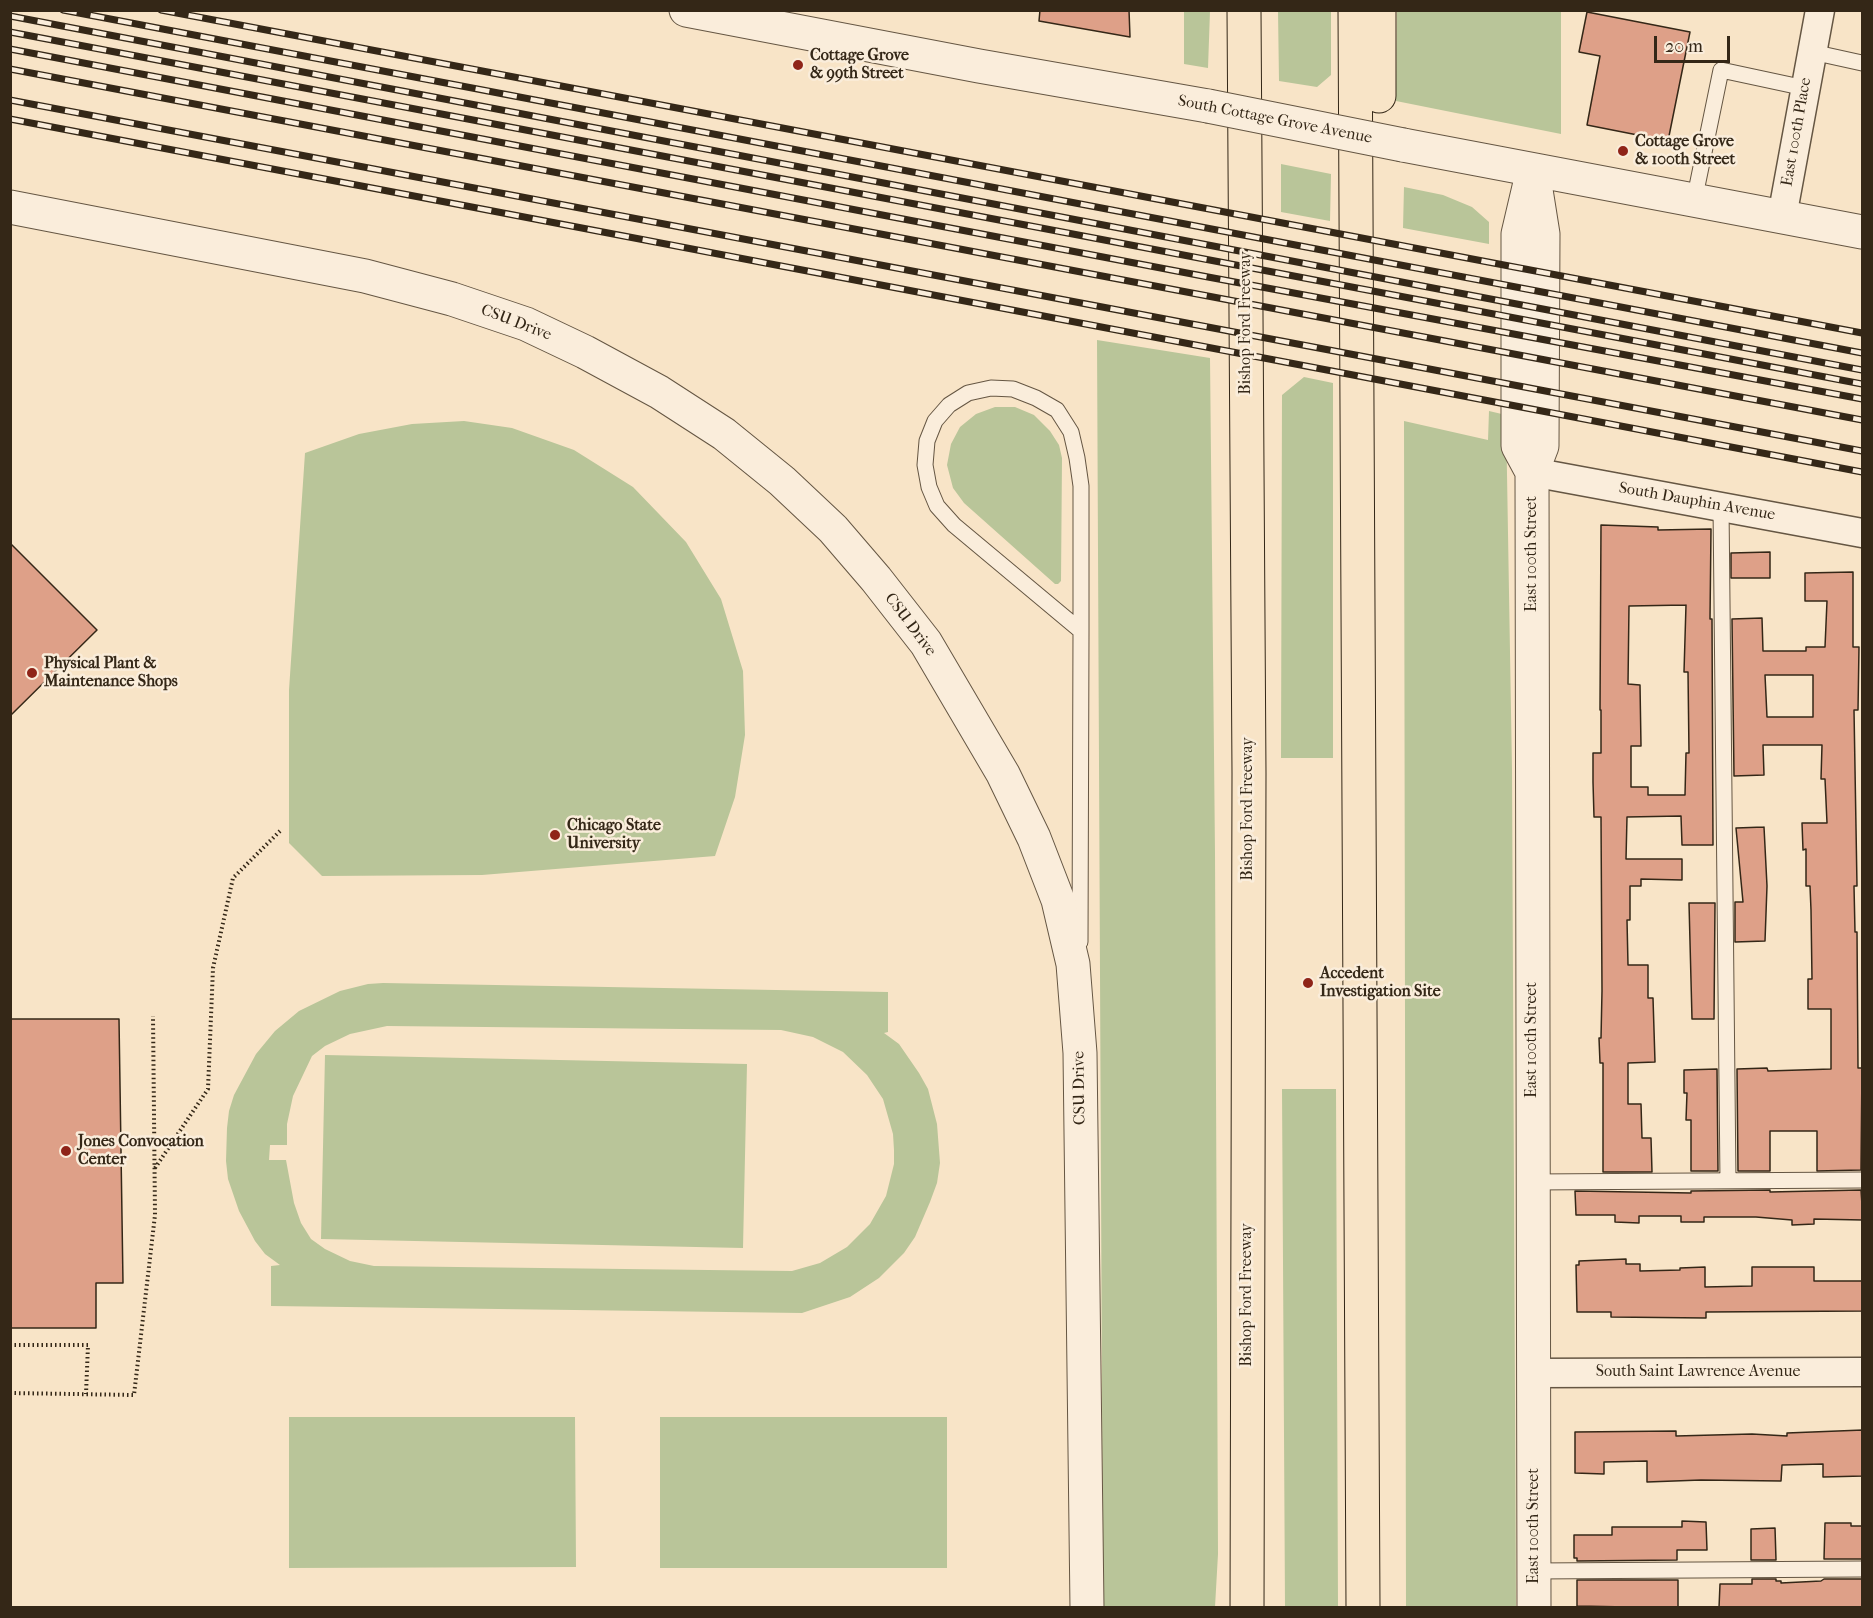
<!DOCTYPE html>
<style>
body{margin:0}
#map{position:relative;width:1873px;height:1618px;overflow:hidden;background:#f8e4c7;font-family:"IM FELL French Canon",serif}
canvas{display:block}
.frame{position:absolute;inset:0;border:12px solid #342717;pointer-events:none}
.scale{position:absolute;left:1654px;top:36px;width:76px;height:27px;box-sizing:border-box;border:3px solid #342717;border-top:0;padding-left:8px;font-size:18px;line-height:21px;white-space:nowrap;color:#342717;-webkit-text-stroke:4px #faeddb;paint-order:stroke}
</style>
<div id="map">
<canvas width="1873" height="1618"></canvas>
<div class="frame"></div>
<div class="scale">20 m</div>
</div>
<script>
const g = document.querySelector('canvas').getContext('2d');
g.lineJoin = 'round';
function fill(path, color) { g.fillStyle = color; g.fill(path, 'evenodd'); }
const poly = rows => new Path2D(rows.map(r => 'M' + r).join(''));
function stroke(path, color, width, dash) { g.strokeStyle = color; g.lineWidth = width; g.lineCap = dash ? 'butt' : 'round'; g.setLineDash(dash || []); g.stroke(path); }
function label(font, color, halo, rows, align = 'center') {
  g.font = font + ' "IM FELL French Canon",serif'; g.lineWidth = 5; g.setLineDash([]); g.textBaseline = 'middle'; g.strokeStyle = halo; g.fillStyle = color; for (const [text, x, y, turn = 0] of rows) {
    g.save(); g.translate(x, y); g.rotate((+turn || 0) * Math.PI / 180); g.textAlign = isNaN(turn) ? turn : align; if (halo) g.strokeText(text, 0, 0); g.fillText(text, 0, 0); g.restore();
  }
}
fill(poly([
 [1184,11,1210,11,1208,68,1184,64],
 [1278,11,1331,11,1331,75,1317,87,1279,81],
 [1397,11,1561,11,1561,134,1396,101],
 [1281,164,1331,174,1330,221,1281,212],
 [1404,187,1443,195,1472,207,1489,222,1489,244,1403,228],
 [1097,340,1210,358,1215,853,1218,1554,1215,1607,1103,1607],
 [1304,377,1333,383,1333,758,1281,758,1282,395],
 [995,407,1015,407,1034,415,1050,431,1059,445,1062,458,1061,581,1058,584,1055,584,964,503,953,488,947,465,951,444,960,427,976,414],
 [1489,411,1506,415,1512,770,1516,1607,1406,1607,1404,421,1488,440],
 [464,421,512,428,574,450,633,487,686,542,721,599,743,671,745,735,735,797,715,856,482,875,322,876,289,843,289,690,305,453,359,434,412,424],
 [383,983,888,992,888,1032,884,1033,899,1044,919,1073,928,1089,937,1124,940,1163,937,1183,930,1202,915,1237,904,1253,879,1278,850,1297,802,1313,271,1306,271,1266,280,1265,265,1254,255,1241,239,1211,228,1179,226,1161,227,1128,229,1111,234,1095,256,1054,275,1031,299,1011,340,991,368,984],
 [387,1026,781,1030,813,1037,843,1052,867,1075,883,1099,893,1134,894,1150,894,1164,886,1196,870,1224,847,1247,820,1263,792,1271,374,1266,350,1261,325,1249,311,1239,301,1223,294,1203,286,1160,269,1160,270,1145,287,1145,287,1124,293,1096,312,1056,325,1046,350,1034],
 [325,1055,747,1064,743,1248,321,1239],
 [1282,1089,1336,1089,1338,1607,1285,1607],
 [289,1417,575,1417,576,1567,289,1568],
 [660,1417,947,1417,947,1568,660,1568]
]), '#b9c599');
const building = poly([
 [1040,10,1129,10,1130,37,1039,21,1040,10],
 [1587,12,1690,32,1668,141,1587,125,1600,56,1579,52,1587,12],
 [1601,525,1658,527,1658,530,1711,529,1710,619,1712,619,1713,845,1682,845,1681,816,1627,817,1626,859,1682,859,1682,880,1641,879,1641,886,1630,886,1630,920,1627,920,1628,965,1648,965,1648,998,1653,998,1655,1062,1628,1063,1628,1104,1641,1104,1642,1138,1651,1138,1652,1172,1603,1172,1603,1063,1600,1063,1599,1038,1601,1038,1602,991,1601,817,1594,817,1593,782,1593,753,1601,753,1601,710,1600,710,1601,525],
 [1686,605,1684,672,1688,672,1689,753,1686,753,1685,795,1648,795,1648,787,1631,787,1631,746,1641,746,1640,685,1628,684,1629,606,1686,605],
 [10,543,97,630,10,716,10,543],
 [1770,552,1770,578,1731,578,1731,553,1770,552],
 [1853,572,1853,647,1859,647,1858,710,1854,710,1857,886,1854,886,1855,932,1857,932,1858,1068,1862,1068,1861,1170,1817,1171,1817,1131,1770,1131,1770,1171,1738,1171,1737,1069,1767,1068,1768,1071,1831,1069,1831,1009,1808,1009,1808,979,1812,979,1811,910,1810,886,1806,886,1806,849,1803,850,1802,823,1827,823,1825,779,1821,779,1822,745,1763,745,1764,775,1734,776,1732,619,1762,618,1763,651,1806,651,1806,647,1825,647,1827,601,1805,601,1805,573,1853,572],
 [1765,675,1813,675,1813,717,1767,717,1765,675],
 [1764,827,1767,886,1765,941,1735,942,1735,902,1743,902,1736,828,1764,827],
 [1689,903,1715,903,1714,1019,1692,1019,1689,903],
 [10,1019,119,1019,123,1283,96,1283,96,1328,10,1328,10,1019],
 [1717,1069,1718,1171,1691,1171,1691,1120,1686,1120,1687,1093,1684,1093,1684,1070,1717,1069],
 [1770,1190,1770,1192,1861,1190,1863,1220,1814,1219,1814,1224,1792,1225,1792,1220,1756,1217,1704,1217,1704,1222,1681,1222,1681,1216,1639,1216,1639,1223,1615,1222,1615,1215,1576,1215,1575,1191,1691,1193,1691,1191,1770,1190],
 [1626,1259,1626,1264,1640,1264,1640,1271,1680,1270,1680,1268,1705,1267,1705,1287,1752,1286,1752,1267,1814,1267,1814,1281,1863,1281,1863,1311,1706,1312,1706,1318,1611,1317,1611,1312,1577,1312,1576,1265,1579,1265,1579,1261,1626,1259],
 [1863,1430,1863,1476,1823,1477,1823,1464,1782,1465,1781,1481,1701,1480,1647,1482,1647,1461,1604,1462,1604,1474,1575,1473,1575,1432,1676,1431,1676,1436,1752,1434,1787,1436,1787,1433,1863,1430],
 [1682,1521,1706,1522,1707,1550,1677,1550,1677,1560,1577,1561,1577,1558,1574,1558,1574,1535,1612,1535,1612,1527,1682,1527,1682,1521],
 [1825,1523,1851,1523,1851,1526,1863,1526,1863,1559,1824,1559,1825,1523],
 [1775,1528,1776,1560,1751,1560,1751,1529,1775,1528],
 [1752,1579,1776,1579,1776,1581,1781,1581,1781,1583,1821,1581,1824,1579,1863,1579,1863,1608,1719,1608,1720,1584,1752,1584,1752,1579],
 [1577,1580,1678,1580,1678,1608,1577,1606,1577,1580]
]);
fill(building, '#dea088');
stroke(building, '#342717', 1.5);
const service = poly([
 [1812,52,1862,63],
 [1694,201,1721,70,1805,88],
 [1721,506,1728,1181],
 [1080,942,1081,631,1081,486,1077,458,1071,432,1057,410,1036,398,1013,389,991,388,968,393,949,405,935,421,927,441,925,465,929,487,937,506,954,525,1081,631],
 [1532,1182,1862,1180],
 [1534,1571,1862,1569]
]);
const minor = poly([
 [1782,217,1820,10],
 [1532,472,1862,533],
 [1533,1373,1862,1372]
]);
const tertiary = poly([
 [686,10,979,66,1208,106],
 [1403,145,1862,232],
 [1533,171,1543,234,1542,446,1532,472,1534,1608],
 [1529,187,1518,234,1518,446,1532,472],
 [10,207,365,276,452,299,526,324,585,352,659,392,724,434,782,481,833,529,876,579,926,643,1003,774,1034,838,1058,900,1073,964,1080,1053,1087,1608]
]);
const motorway = poly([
 [1244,10,1249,773,1247,1608],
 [1355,10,1363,1608],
 [1379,10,1379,96]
]);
stroke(service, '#655643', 17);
stroke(minor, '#655643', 31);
stroke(tertiary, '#655643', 35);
stroke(motorway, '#342717', 35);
stroke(poly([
 [155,1168,208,1089,213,968,233,878,280,831],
 [10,1345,88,1345,86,1394],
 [10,1393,134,1395,155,1215,153,1016]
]), '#342717', 4, [1.5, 3]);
stroke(service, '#faeddb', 15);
stroke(minor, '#faeddb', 28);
stroke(tertiary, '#faeddb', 33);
stroke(motorway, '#f8e4c7', 33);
const rail = poly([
 [63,10,1862,353],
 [161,10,1862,333],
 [10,16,1862,370],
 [10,32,1862,384],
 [10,49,1208,277,1862,399],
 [10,69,1862,420],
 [10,100,1862,451],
 [10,119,1862,472]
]);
stroke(rail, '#342717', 7);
stroke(rail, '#faeddb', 4.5, [14]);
const tertiaryBridge = poly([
 [1208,106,1403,145]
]);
stroke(tertiaryBridge, '#655643', 35, []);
stroke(tertiaryBridge, '#faeddb', 33);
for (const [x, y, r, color] of [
 [798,65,6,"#8f2418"],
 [1623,151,6,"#8f2418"],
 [32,673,6,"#8f2418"],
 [555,835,6,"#8f2418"],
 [1308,983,6,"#8f2418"],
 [66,1151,6,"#8f2418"]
]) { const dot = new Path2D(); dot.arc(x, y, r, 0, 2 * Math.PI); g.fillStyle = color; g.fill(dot); stroke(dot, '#faeddb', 2); }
label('bold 16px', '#342717', '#faeddb', [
 ["Cottage Grove",810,56],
 ["& 99th Street",810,74],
 ["Cottage Grove",1635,142],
 ["& 100th Street",1635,160],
 ["Physical Plant &",44,664],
 ["Maintenance Shops",44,682],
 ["Chicago State",567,826],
 ["University",567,844],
 ["Accedent",1320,974],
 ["Investigation Site",1320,992],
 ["Jones Convocation",78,1142],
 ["Center",78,1160]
], 'left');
label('16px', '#342717', '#faeddb', [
 ["South Cottage Grove Avenue",1275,120,11],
 ["East 100th Place",1797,132,-80],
 ["CSU Drive",516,323,21],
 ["Bishop Ford Freeway",1246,323,-90],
 ["South Dauphin Avenue",1697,502,10],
 ["East 100th Street",1532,554,-90],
 ["CSU Drive",910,625,53],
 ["Bishop Ford Freeway",1248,809,-90],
 ["East 100th Street",1532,1040,-90],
 ["CSU Drive",1080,1088,-91],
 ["Bishop Ford Freeway",1247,1295,-90],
 ["South Saint Lawrence Avenue",1698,1372],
 ["East 100th Street",1534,1526,-90]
]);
</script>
